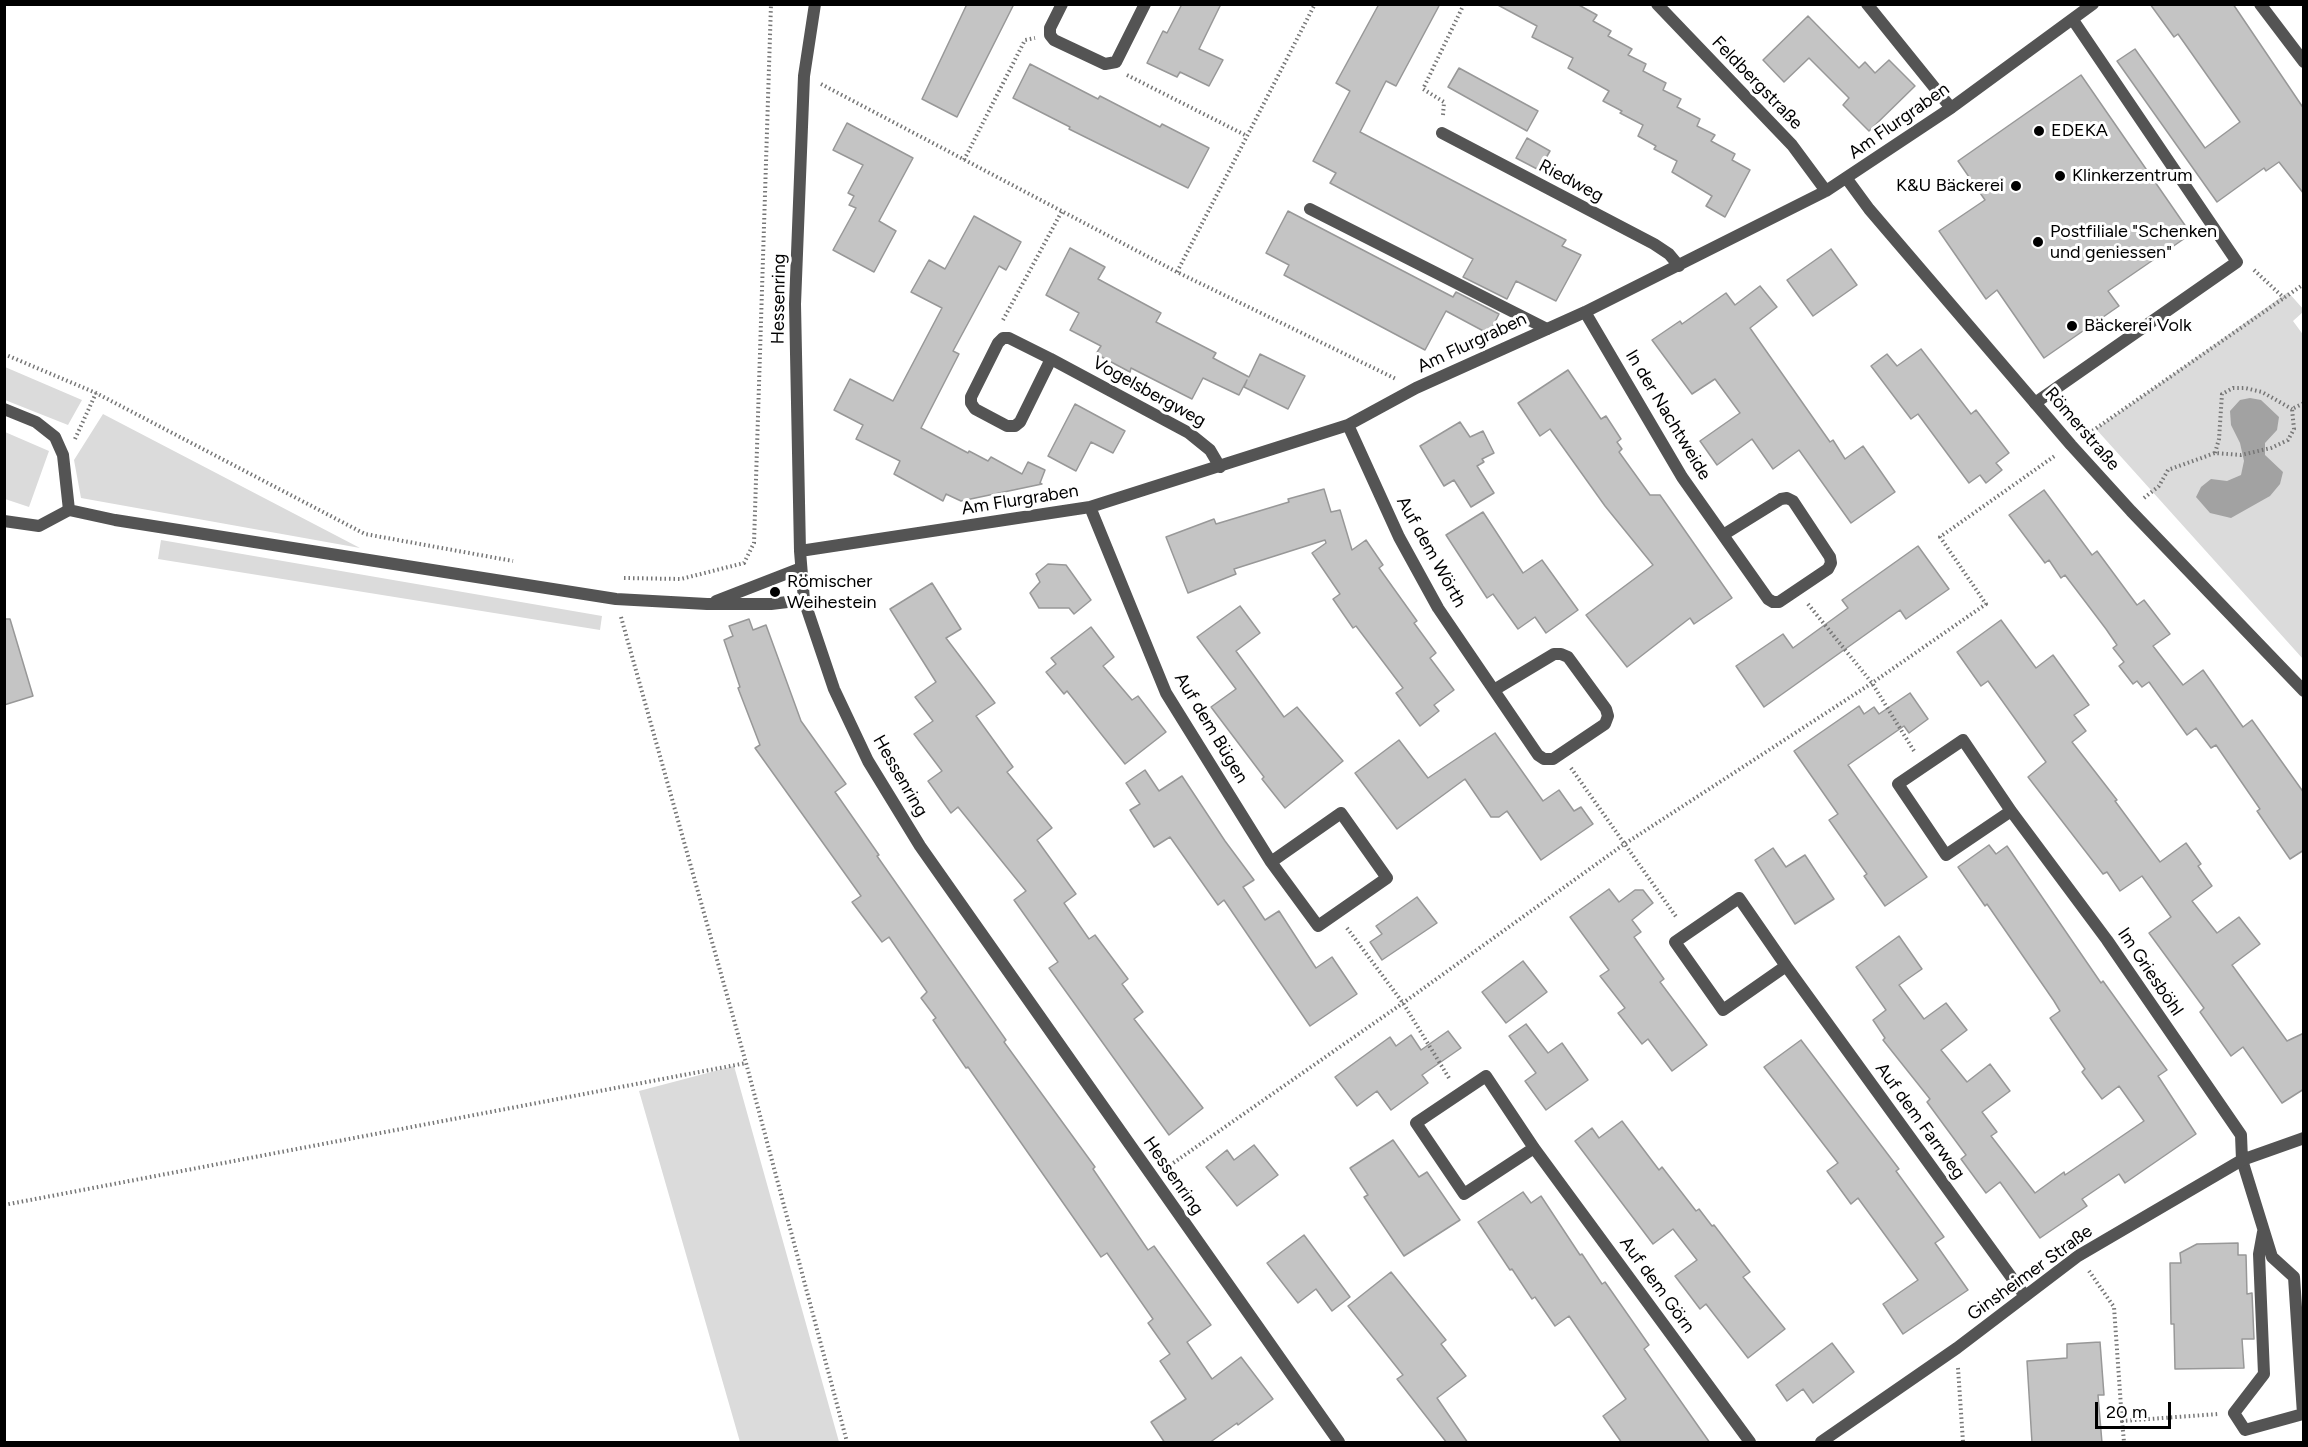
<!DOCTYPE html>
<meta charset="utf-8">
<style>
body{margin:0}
#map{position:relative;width:2308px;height:1447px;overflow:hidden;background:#fff;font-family:Figtree,sans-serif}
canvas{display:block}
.frame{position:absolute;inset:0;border:6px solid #000;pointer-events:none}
.scale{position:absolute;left:2095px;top:1402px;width:76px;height:27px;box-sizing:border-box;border:3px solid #000;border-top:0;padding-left:8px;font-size:18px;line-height:21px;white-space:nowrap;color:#000;-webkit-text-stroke:4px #fff;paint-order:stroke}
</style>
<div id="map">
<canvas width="2308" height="1447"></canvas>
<div class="frame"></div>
<div class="scale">20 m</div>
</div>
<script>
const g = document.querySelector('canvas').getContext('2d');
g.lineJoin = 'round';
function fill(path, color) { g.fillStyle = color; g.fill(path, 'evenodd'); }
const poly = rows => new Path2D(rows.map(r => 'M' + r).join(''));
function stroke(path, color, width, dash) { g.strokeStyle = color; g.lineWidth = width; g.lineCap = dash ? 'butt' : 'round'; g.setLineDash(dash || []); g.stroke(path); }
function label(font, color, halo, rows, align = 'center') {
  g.font = font + ' Figtree,sans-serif'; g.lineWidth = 6; g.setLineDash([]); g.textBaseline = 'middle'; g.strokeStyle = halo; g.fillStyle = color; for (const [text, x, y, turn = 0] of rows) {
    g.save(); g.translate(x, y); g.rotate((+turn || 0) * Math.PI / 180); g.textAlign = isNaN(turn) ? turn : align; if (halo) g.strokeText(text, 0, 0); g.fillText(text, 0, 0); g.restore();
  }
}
fill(poly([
 [2288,292,2304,310,2303,312,2293,321,2304,336,2303,659,2096,429],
 [5,367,82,400,68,425,5,400],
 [103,414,360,548,81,498,74,460],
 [5,432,49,451,29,507,5,499],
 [161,540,602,616,600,630,158,559],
 [734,1066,839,1442,740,1442,639,1091]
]), '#dbdbdb');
fill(poly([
 [2250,398,2261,400,2279,417,2277,430,2265,443,2265,455,2283,472,2280,484,2270,496,2231,518,2210,513,2196,497,2201,487,2211,479,2227,481,2241,475,2244,461,2240,443,2231,425,2230,411,2240,400]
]), '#a2a2a2');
const building = poly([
 [967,4,1014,4,957,117,922,99,967,4],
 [1182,4,1221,4,1199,49,1223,60,1209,86,1180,72,1177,77,1147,63,1163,31,1167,33,1182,4],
 [1379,4,1440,4,1396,86,1386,81,1360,132,1566,240,1562,246,1581,255,1556,301,1516,281,1507,299,1463,277,1473,259,1330,183,1336,173,1313,161,1350,91,1336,83,1379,4],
 [1496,4,1577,4,1597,15,1593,21,1611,31,1608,36,1632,49,1628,55,1646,64,1643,71,1666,83,1663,90,1681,99,1677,107,1700,119,1697,126,1715,135,1711,141,1735,154,1732,160,1750,170,1725,217,1706,206,1712,196,1672,172,1677,161,1654,149,1656,146,1638,136,1643,125,1620,113,1622,111,1603,101,1609,91,1568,68,1573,58,1532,37,1537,26,1496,4],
 [2150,4,2233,4,2304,109,2304,194,2279,162,2266,171,2264,168,2217,202,2117,61,2135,49,2205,148,2240,122,2178,34,2174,37,2150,4],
 [1808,16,1859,68,1865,62,1875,73,1889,60,1915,86,1869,131,1843,105,1849,98,1809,58,1784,82,1763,60,1808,16],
 [1030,64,1098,99,1100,96,1160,127,1162,124,1209,148,1188,188,1069,129,1070,127,1013,98,1030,64],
 [1459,68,1538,111,1527,131,1448,87,1459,68],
 [2081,75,2191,234,2108,291,2119,306,2044,358,1997,290,1986,299,1939,231,1985,200,1958,161,2081,75],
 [847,123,913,158,879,221,896,231,874,272,833,250,856,208,849,205,854,196,848,193,863,165,833,150,847,123],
 [1527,138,1550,151,1539,170,1516,158,1527,138],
 [1288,211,1453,297,1456,292,1499,314,1489,334,1446,311,1425,350,1284,275,1289,265,1266,253,1288,211],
 [974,216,1021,242,1006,270,999,266,953,351,959,354,921,428,968,453,969,451,988,461,991,457,1022,474,1028,462,1045,470,1040,483,1042,484,961,501,946,494,943,501,894,474,900,461,856,439,863,425,834,410,850,379,893,401,942,308,911,292,929,260,945,269,974,216],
 [1070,248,1105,267,1098,279,1161,313,1156,322,1216,353,1213,358,1249,377,1260,354,1305,376,1288,409,1244,387,1247,380,1239,395,1203,378,1192,399,1131,368,1130,372,1096,354,1101,346,1070,330,1079,313,1046,295,1070,248],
 [1831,249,1857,285,1813,316,1787,280,1831,249],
 [1760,286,1777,307,1750,328,1830,442,1833,440,1845,459,1863,446,1895,492,1851,523,1799,450,1773,469,1752,439,1717,465,1700,441,1740,413,1715,379,1692,394,1652,340,1680,321,1682,324,1726,293,1735,305,1760,286],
 [1921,349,1971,414,1976,410,2009,453,1996,463,2002,470,1986,483,1980,475,1969,483,1918,414,1911,419,1871,366,1887,354,1897,366,1921,349],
 [1568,370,1601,419,1606,416,1621,439,1617,442,1622,449,1619,452,1650,495,1660,495,1732,598,1694,624,1690,618,1627,667,1586,615,1653,565,1605,506,1550,429,1540,436,1518,403,1568,370],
 [1075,404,1125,431,1113,453,1091,442,1076,471,1048,456,1075,404],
 [1460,422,1470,437,1483,431,1494,453,1482,459,1484,462,1477,466,1494,493,1471,507,1454,480,1444,486,1420,446,1460,422],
 [1324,489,1331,512,1340,510,1352,550,1366,540,1383,565,1379,568,1417,621,1414,623,1436,653,1430,658,1454,690,1434,705,1439,711,1420,726,1396,693,1403,688,1356,626,1353,628,1333,599,1340,594,1312,553,1326,543,1325,540,1234,569,1236,574,1188,593,1166,537,1214,519,1216,524,1289,502,1288,499,1324,489],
 [2044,490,2092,555,2097,551,2137,605,2144,600,2170,634,2153,646,2183,685,2203,670,2243,727,2252,720,2304,793,2304,850,2290,859,2257,811,2260,809,2216,745,2211,748,2196,728,2187,735,2149,682,2142,687,2137,681,2133,684,2119,666,2124,662,2113,648,2117,645,2106,629,2065,575,2061,578,2049,560,2045,563,2009,515,2044,490],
 [1483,512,1523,573,1542,560,1578,610,1546,633,1535,617,1518,629,1493,594,1487,598,1446,535,1483,512],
 [1918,546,1949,589,1906,619,1900,610,1764,707,1736,666,1783,634,1793,648,1848,608,1842,600,1918,546],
 [1048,564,1066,565,1091,600,1074,614,1069,608,1039,608,1030,593,1040,582,1036,574,1048,564],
 [932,583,961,629,946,638,995,703,976,716,1013,767,1007,772,1052,828,1037,840,1076,894,1064,903,1089,939,1095,935,1128,979,1122,984,1143,1012,1134,1019,1203,1108,1169,1135,1049,968,1058,962,1014,900,1026,891,958,807,951,813,928,781,942,771,914,734,933,721,915,697,936,682,890,609,932,583],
 [1240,606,1260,633,1236,651,1284,717,1297,707,1343,761,1285,808,1262,779,1264,777,1211,707,1236,689,1197,637,1240,606],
 [4,619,10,619,33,696,4,705,4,619],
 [749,619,753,630,766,625,801,721,846,784,835,792,879,855,877,856,1006,1040,1004,1042,1095,1167,1093,1169,1148,1250,1154,1246,1211,1325,1187,1342,1212,1379,1241,1357,1273,1399,1238,1425,1237,1423,1209,1443,1165,1443,1151,1422,1186,1399,1160,1361,1170,1354,1148,1323,1153,1319,1107,1253,1101,1257,968,1067,966,1068,933,1020,936,1018,921,998,927,992,889,937,882,942,852,902,861,896,755,748,760,745,738,688,740,687,724,640,733,636,729,626,749,619],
 [2001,620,2036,668,2053,655,2089,705,2074,715,2086,731,2072,742,2117,800,2115,801,2160,862,2186,843,2201,864,2198,866,2212,886,2192,901,2217,933,2239,917,2260,944,2232,965,2287,1041,2304,1033,2304,1089,2282,1103,2243,1047,2231,1056,2200,1012,2204,1008,2149,933,2171,917,2142,876,2120,891,2107,872,2103,874,2028,777,2046,762,1988,681,1981,686,1957,652,2001,620],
 [1091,627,1114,657,1103,666,1132,700,1138,696,1166,732,1125,764,1067,691,1064,694,1046,672,1056,664,1051,658,1091,627],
 [1910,693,1928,719,1909,733,1904,726,1848,765,1927,877,1885,906,1864,876,1867,874,1829,820,1838,814,1794,751,1859,706,1864,714,1874,707,1879,714,1910,693],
 [1495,733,1543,801,1559,790,1574,811,1581,807,1593,824,1541,860,1507,811,1499,817,1491,817,1465,779,1397,829,1355,773,1399,740,1428,778,1495,733],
 [1145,770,1159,791,1182,776,1225,841,1254,880,1243,887,1265,920,1279,911,1316,968,1332,957,1357,994,1310,1026,1224,900,1218,905,1170,837,1154,847,1130,810,1140,804,1126,783,1145,770],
 [1989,845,1996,854,2007,846,2101,983,2103,981,2167,1070,2158,1076,2196,1134,2125,1183,2119,1174,2082,1199,2087,1206,2040,1238,2000,1182,1986,1193,1961,1159,1966,1155,1927,1102,1930,1099,1883,1040,1885,1038,1873,1020,1886,1010,1856,967,1899,936,1922,969,1899,985,1924,1019,1946,1003,1967,1030,1941,1050,1967,1082,1990,1064,2010,1091,1982,1112,1997,1132,1991,1136,2035,1193,2064,1172,2065,1175,2144,1121,2119,1086,2102,1099,2082,1072,2085,1069,2050,1018,2060,1011,2054,1001,1987,904,1985,906,1958,867,1989,845],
 [1773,848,1786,867,1805,855,1834,899,1795,924,1755,860,1773,848],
 [1609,889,1619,902,1635,890,1643,890,1653,903,1632,920,1641,932,1634,937,1664,979,1660,982,1707,1045,1672,1071,1648,1039,1642,1044,1618,1013,1625,1008,1600,976,1609,970,1570,917,1609,889],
 [1417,897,1437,923,1382,960,1370,942,1382,934,1376,926,1417,897],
 [1523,961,1547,992,1506,1023,1482,992,1523,961],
 [1526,1024,1548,1053,1562,1043,1588,1080,1546,1110,1525,1081,1536,1073,1509,1036,1526,1024],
 [1448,1031,1461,1048,1422,1075,1428,1083,1391,1110,1377,1091,1357,1106,1335,1077,1390,1037,1396,1046,1411,1035,1421,1050,1448,1031],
 [1801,1040,1899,1169,1896,1171,1944,1237,1935,1243,1968,1290,1903,1334,1883,1304,1918,1280,1858,1198,1851,1204,1827,1171,1838,1163,1764,1067,1801,1040],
 [1622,1121,1659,1170,1662,1167,1696,1211,1699,1209,1712,1226,1714,1225,1750,1272,1743,1277,1785,1329,1748,1358,1706,1304,1700,1309,1675,1276,1697,1260,1673,1229,1653,1244,1575,1141,1592,1128,1599,1138,1622,1121],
 [1393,1140,1419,1177,1427,1172,1460,1220,1404,1256,1364,1197,1368,1195,1350,1168,1393,1140],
 [1254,1145,1278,1175,1237,1206,1206,1167,1227,1150,1234,1160,1254,1145],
 [1523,1192,1531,1203,1541,1196,1580,1255,1582,1254,1602,1284,1605,1282,1649,1345,1644,1349,1710,1443,1622,1443,1603,1416,1626,1399,1569,1316,1555,1326,1535,1297,1532,1299,1512,1269,1510,1270,1478,1222,1523,1192],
 [1304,1235,1350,1297,1332,1311,1316,1289,1298,1303,1267,1263,1304,1235],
 [2238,1243,2238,1255,2246,1255,2247,1294,2252,1293,2254,1339,2242,1339,2244,1368,2175,1369,2174,1324,2171,1324,2170,1263,2181,1263,2180,1253,2197,1244,2238,1243],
 [1391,1272,1446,1340,1441,1344,1466,1376,1437,1398,1468,1443,1447,1443,1397,1379,1403,1375,1348,1306,1391,1272],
 [2100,1342,2104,1395,2098,1395,2102,1443,2032,1443,2027,1361,2067,1358,2067,1344,2100,1342],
 [1832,1343,1854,1372,1813,1403,1803,1389,1787,1401,1776,1385,1832,1343]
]);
fill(building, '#c4c4c4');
stroke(building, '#989898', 1.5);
stroke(poly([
 [1127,75,1247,136],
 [821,84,1177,272,1396,379],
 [1443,115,1444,102,1423,89,1464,4],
 [964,160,1025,40,1035,38],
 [2254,270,2284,298],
 [1177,272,1315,4],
 [1003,320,1062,211],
 [4,354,96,393,365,534,513,561],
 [2085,436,2304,284],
 [75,439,96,393],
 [2215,453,2219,439,2222,394,2233,388,2245,388,2262,392,2292,409],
 [2144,498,2159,486,2168,470,2215,453,2241,455,2271,448,2288,440,2294,429,2292,409,2304,403],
 [624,578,681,579,744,563,754,543,771,4],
 [1808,604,1872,683,1914,751],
 [621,617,746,1063,847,1442],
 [1571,768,1677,918],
 [1347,928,1403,1003,1449,1078],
 [1166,1168,1403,1003,1623,845,1872,683,1986,604,1940,537,2056,455],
 [4,1205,746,1063],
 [2089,1271,2114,1307,2122,1421,2218,1414],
 [1958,1368,1963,1442],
 [2122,1421,2124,1442]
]), '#767676', 4, [1.5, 3]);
stroke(poly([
 [1310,209,1547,329],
 [2035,403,2237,262,2073,20],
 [4,521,39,526,69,510],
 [2242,1160,2272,1257,2294,1277,2303,1414,2245,1430,2234,1413,2264,1374,2259,1254,2263,1232]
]), '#545454', 12);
stroke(poly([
 [815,4,804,76,795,304,800,551,804,600,834,689,868,761,920,846,1339,1442],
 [1062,4,1050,28,1050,35,1054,40,1105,64,1116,62,1145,4],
 [1657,4,1792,145,1826,191],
 [1867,4,1951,108],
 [2260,4,2304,62],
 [1442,133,1654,244,1669,254,1679,266],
 [1847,179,1869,209,2071,445,2131,511,2304,691],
 [1585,312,1682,477,1768,599,1773,602,1779,602,1828,569,1831,563,1830,557,1793,501,1787,498,1781,499,1723,535],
 [1051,359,1020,422,1015,426,1007,426,975,409,971,403,971,397,998,343,1003,338,1009,338,1051,359,1189,433,1210,450,1220,467],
 [4,409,36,422,55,437,63,455,69,510,115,520,616,599,707,604,771,604,804,600],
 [1348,425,1399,537,1438,608,1538,755,1544,759,1553,759,1605,724,1608,716,1606,709,1568,657,1561,654,1554,654,1494,690],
 [1090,507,1166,693,1271,862,1318,926,1387,878,1341,813,1271,862],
 [800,551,1090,507,1348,425,1416,388,1585,312,1826,191,1951,108,2093,4],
 [716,601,801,568],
 [2011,811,1946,855,1898,784,1963,740,2011,811,2107,940,2241,1135,2242,1160],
 [1739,898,1786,966,1723,1010,1675,942,1739,898],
 [1786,966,2025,1296],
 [1534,1148,1464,1194,1416,1123,1486,1076,1534,1148,1750,1442],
 [1821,1442,1957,1348,2078,1256,2242,1160,2304,1138]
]), '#545454', 12);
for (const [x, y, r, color] of [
 [2039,131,6,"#000"],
 [2060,176,6,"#000"],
 [2016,186,6,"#000"],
 [2038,242,6,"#000"],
 [2072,326,6,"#000"],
 [775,592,6,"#000"]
]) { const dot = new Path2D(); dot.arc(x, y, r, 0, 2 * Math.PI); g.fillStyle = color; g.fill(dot); stroke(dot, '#fff', 2); }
label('18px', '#000', '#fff', [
 ["Feldbergstraße",1757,83,46],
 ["Am Flurgraben",1899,121,-35],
 ["Riedweg",1571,181,28],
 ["Hessenring",779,299,-89],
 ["Am Flurgraben",1472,343,-25],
 ["Vogelsbergweg",1149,392,29],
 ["In der Nachtweide",1668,415,59],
 ["Römerstraße",2082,429,49],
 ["Am Flurgraben",1020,500,-9],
 ["Auf dem Wörth",1431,552,61],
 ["Auf dem Bügen",1211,728,59],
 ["Hessenring",900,776,60],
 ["Im Griesböhl",2150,972,56],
 ["Auf dem Farrweg",1920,1121,54],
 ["Hessenring",1173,1176,55],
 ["Ginsheimer Straße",2030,1273,-36],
 ["Auf dem Görn",1657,1285,54]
]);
label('18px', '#000', '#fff', [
 ["EDEKA",2051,131],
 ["Klinkerzentrum",2072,176],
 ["K&U Bäckerei",2004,186,"right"],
 ["Postfiliale \"Schenken",2050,232],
 ["und geniessen\"",2050,253],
 ["Bäckerei Volk",2084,326],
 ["Römischer",787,582],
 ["Weihestein",787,603]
], 'left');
</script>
